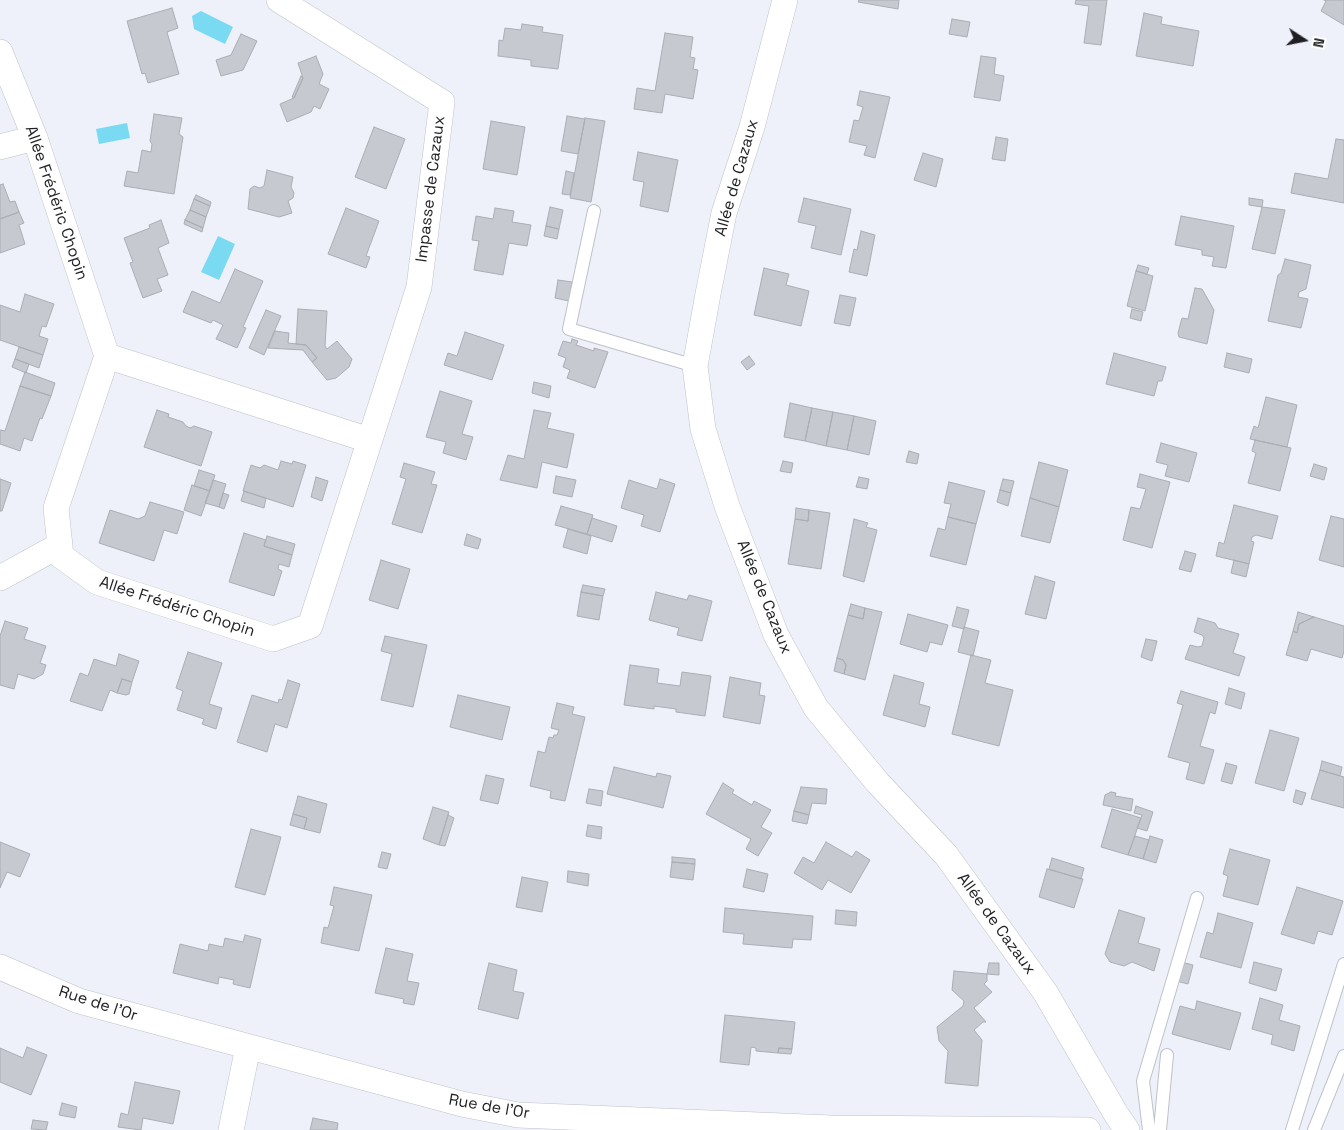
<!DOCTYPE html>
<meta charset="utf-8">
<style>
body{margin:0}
#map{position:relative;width:1344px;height:1130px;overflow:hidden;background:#eef1f9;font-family:"Space Grotesk",sans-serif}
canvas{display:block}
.north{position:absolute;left:1279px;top:15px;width:50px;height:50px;-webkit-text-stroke:4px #fefefe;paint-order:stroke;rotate:101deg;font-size:14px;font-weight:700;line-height:20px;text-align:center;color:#1e1f22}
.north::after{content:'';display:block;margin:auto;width:18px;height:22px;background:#1e1f22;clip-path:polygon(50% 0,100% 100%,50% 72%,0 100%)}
</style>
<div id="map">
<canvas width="1344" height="1130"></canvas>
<div class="north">N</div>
</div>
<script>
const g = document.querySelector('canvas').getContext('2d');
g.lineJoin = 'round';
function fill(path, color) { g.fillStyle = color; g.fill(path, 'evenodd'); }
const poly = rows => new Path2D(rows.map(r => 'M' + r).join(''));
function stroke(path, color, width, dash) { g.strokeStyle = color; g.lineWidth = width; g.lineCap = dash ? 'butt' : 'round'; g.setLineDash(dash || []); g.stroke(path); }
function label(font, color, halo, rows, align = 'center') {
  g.font = font + ' "Space Grotesk",sans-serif'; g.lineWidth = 4.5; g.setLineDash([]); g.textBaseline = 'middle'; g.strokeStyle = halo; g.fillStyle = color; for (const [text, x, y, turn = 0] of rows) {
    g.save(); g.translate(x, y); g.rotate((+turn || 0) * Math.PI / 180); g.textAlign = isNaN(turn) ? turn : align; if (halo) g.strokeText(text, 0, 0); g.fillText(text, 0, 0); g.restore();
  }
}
fill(poly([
 [201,11,233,27,225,44,194,29,192,16],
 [127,123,130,138,99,144,96,129],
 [218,236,235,244,219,280,201,272]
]), '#7adaf2');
const building = poly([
 [859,0,899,0,898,9,858,2,859,0],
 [1076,0,1107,0,1101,45,1084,43,1089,6,1075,4,1076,0],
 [1324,0,1344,0,1344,25,1321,11,1326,1,1324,0],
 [172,8,178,28,167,32,179,74,148,83,145,73,142,74,127,21,172,8],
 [1144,13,1162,17,1161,24,1199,31,1193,66,1136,56,1144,13],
 [952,19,970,22,967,37,949,34,952,19],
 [522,24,543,27,542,32,563,35,558,69,531,66,531,60,498,56,499,40,503,41,505,28,521,30,522,24],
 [665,33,693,37,690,57,695,58,693,69,698,70,693,99,665,94,662,113,634,109,637,88,655,91,665,33],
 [241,34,257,41,243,70,221,76,216,60,231,55,241,34],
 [316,56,323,74,319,84,329,89,320,109,314,106,311,112,287,122,280,104,294,98,303,78,298,63,316,56],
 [981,56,996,58,994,74,1004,76,1000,101,974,97,981,56],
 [301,76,303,78,294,98,292,97,301,76],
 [860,91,890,97,875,158,864,155,867,146,849,142,854,120,859,121,863,107,857,105,860,91],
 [154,114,182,118,179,134,183,137,174,194,124,186,127,171,138,173,142,150,151,152,152,144,150,141,154,114],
 [567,116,585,119,578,154,561,151,567,116],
 [585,118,605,121,591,202,570,198,585,118],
 [491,121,525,127,517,175,483,169,491,121],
 [374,127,405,139,386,189,355,177,374,127],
 [996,137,1008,139,1005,161,992,159,996,137],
 [1336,139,1344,140,1344,203,1291,193,1295,173,1328,179,1336,139],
 [638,152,678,160,668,212,640,206,644,182,633,180,638,152],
 [923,153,943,159,936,187,914,180,923,153],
 [267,170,293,177,291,187,294,193,293,198,288,201,292,213,279,217,248,209,250,189,254,186,260,188,264,186,267,170],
 [566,171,574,173,570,195,562,194,566,171],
 [3,184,10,202,15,201,19,212,0,219,0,185,3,184],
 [196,195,211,202,210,206,194,199,196,195],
 [804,198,851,209,841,255,811,248,816,226,798,222,804,198],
 [1249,198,1263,200,1262,207,1249,205,1249,198],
 [194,199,210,206,206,217,190,210,194,199],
 [550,207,563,210,559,229,546,226,550,207],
 [1262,207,1285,210,1275,254,1252,249,1262,207],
 [346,208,379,221,366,256,370,257,366,268,328,254,346,208],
 [495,208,514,211,512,222,531,225,527,246,509,243,503,275,474,270,479,241,472,240,476,216,493,219,495,208],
 [190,210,206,217,203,228,185,220,190,210],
 [19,212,24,223,19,225,25,244,0,253,0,219,19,212],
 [1181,216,1234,226,1226,268,1212,266,1214,257,1202,255,1202,250,1175,245,1181,216],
 [161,220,169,243,158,248,168,275,157,279,162,291,143,298,130,263,133,262,124,238,150,228,149,225,161,220],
 [185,220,203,228,202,232,184,224,185,220],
 [546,226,559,229,557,239,544,236,546,226],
 [861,231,875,235,867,276,849,272,854,249,857,250,861,231],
 [1285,259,1311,265,1306,289,1299,292,1298,297,1308,299,1301,328,1268,321,1278,275,1281,273,1285,259],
 [1138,265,1149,268,1147,274,1136,271,1138,265],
 [764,268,789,274,786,285,809,291,801,326,754,315,764,268],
 [235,269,263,281,243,327,246,328,237,348,216,339,223,325,213,320,211,323,183,312,192,291,220,303,235,269],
 [1136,271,1153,276,1145,311,1127,306,1136,271],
 [558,280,572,282,569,301,555,298,558,280],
 [1195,288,1202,289,1214,310,1207,344,1179,337,1178,333,1182,318,1188,319,1195,288],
 [25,294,54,304,46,327,42,326,39,336,48,339,43,355,0,340,0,305,20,312,25,294],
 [840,295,856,298,850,326,834,323,840,295],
 [298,309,327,311,325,346,327,349,337,341,352,359,349,367,336,378,327,380,312,362,317,358,306,345,296,344,298,309],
 [1132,309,1143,312,1141,321,1130,318,1132,309],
 [266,310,281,316,264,355,249,348,266,310],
 [275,331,289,333,288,343,306,345,317,358,312,362,303,350,268,348,275,331],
 [465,332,504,345,492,380,444,365,448,353,457,356,465,332],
 [572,339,578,341,576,345,594,351,594,348,608,352,595,388,567,378,570,370,563,367,566,358,558,355,563,341,571,343,572,339],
 [19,347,43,355,39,368,15,359,19,347],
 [1114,353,1166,367,1162,381,1158,381,1154,396,1106,384,1114,353],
 [1227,353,1252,359,1249,373,1224,367,1227,353],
 [749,356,755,364,747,370,741,362,749,356],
 [15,359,29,364,26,373,12,367,15,359],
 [25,372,55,383,51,396,20,386,25,372],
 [534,382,551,386,549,398,532,393,534,382],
 [20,386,51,396,42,419,40,418,32,441,24,438,20,451,0,444,0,430,5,431,20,386],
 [440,391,472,401,462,434,473,437,466,460,443,453,446,442,426,437,440,391],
 [1266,397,1297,405,1287,447,1250,439,1254,426,1258,428,1266,397],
 [790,403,812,408,805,441,784,437,790,403],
 [812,408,833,412,826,446,805,441,812,408],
 [157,410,169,414,168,417,183,422,186,426,190,428,194,426,212,432,201,466,144,447,157,410],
 [534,410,551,413,547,428,574,434,567,468,542,462,537,488,500,480,508,455,524,459,534,410],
 [833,412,854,416,847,450,826,446,833,412],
 [854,416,876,421,869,455,847,450,854,416],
 [1255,440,1291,448,1280,491,1248,483,1256,453,1252,451,1255,440],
 [1161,443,1197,453,1189,482,1165,476,1168,465,1156,462,1161,443],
 [909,451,919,454,917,464,906,462,909,451],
 [281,461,292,464,293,461,306,465,293,507,243,491,251,465,260,468,264,465,278,470,281,461],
 [783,461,793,463,791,473,780,471,783,461],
 [1039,462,1068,470,1059,507,1030,498,1039,462],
 [404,463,435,472,431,484,437,485,422,533,392,524,406,479,400,477,404,463],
 [1314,464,1327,468,1324,480,1310,476,1314,464],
 [199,470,215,475,210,491,194,486,199,470],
 [1140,474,1170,482,1152,548,1123,540,1131,507,1140,509,1146,489,1137,487,1140,474],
 [556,476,576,480,572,497,553,493,556,476],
 [316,477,328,481,322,501,311,497,316,477],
 [859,477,869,479,867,489,856,487,859,477],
 [0,479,11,483,2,511,0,511,0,479],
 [660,479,675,484,660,532,641,526,644,515,621,508,629,480,657,489,660,479],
 [1003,479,1014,481,1011,493,1000,490,1003,479],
 [213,480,226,484,219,507,205,503,213,480],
 [949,482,985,491,976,524,948,517,951,504,944,503,949,482],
 [192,485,210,491,201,516,184,510,192,485],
 [1000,490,1011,493,1008,506,997,502,1000,490],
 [244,491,266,498,264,508,241,501,244,491],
 [223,493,229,495,224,509,219,507,223,493],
 [1030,498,1059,507,1050,543,1021,536,1030,498],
 [150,502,184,512,177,534,164,530,154,561,99,543,110,510,138,519,145,516,150,502],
 [1234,505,1278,516,1272,539,1256,535,1252,537,1251,541,1254,542,1249,564,1216,556,1219,542,1224,544,1234,505],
 [561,506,593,515,587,534,555,525,561,506],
 [796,508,809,510,808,521,795,519,796,508],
 [809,510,830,513,821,569,788,564,795,519,808,521,809,510],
 [1331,516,1344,519,1344,567,1319,560,1331,516],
 [948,517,976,524,966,565,930,556,938,528,945,530,948,517],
 [592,518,617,526,612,542,587,534,592,518],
 [854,519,868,523,866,527,877,530,864,582,843,576,854,519],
 [568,529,591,536,587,554,563,547,568,529],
 [244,533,266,540,264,546,292,555,289,567,279,564,278,569,282,571,274,596,229,582,244,533],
 [467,534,481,539,478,549,464,545,467,534],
 [267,536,295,544,292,555,264,546,267,536],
 [1185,551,1196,554,1191,572,1179,569,1185,551],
 [381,560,410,569,398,609,369,600,381,560],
 [1234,560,1249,564,1246,577,1231,573,1234,560],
 [1035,576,1055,582,1046,619,1025,614,1035,576],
 [583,585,605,589,603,596,581,592,583,585],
 [581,592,603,596,599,620,577,616,581,592],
 [656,592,687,600,689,595,712,601,702,641,677,635,679,628,649,620,656,592],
 [851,604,865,608,863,619,848,615,851,604],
 [957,607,969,610,964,629,952,626,957,607],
 [865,608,882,612,865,680,844,674,846,665,843,660,837,658,848,615,863,619,865,608],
 [1298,612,1314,617,1299,624,1297,633,1293,631,1298,612],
 [908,614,948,625,942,645,930,642,927,652,900,644,908,614],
 [1314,617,1344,626,1344,651,1342,658,1311,649,1307,661,1286,655,1293,631,1297,633,1299,624,1314,617],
 [1198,618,1215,623,1218,628,1239,634,1233,653,1245,657,1239,676,1185,659,1190,645,1198,647,1202,646,1204,638,1202,635,1194,632,1198,618],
 [5,621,28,628,24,639,46,646,40,663,46,665,43,674,34,679,18,674,14,689,0,685,0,636,5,621],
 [964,627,979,631,973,656,958,652,964,627],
 [385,636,427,645,413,707,381,700,392,654,381,651,385,636],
 [1146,639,1157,641,1152,661,1141,657,1146,639],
 [188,652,222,663,209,704,222,708,216,729,202,724,204,719,177,710,183,691,176,688,188,652],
 [119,654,139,661,132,682,122,679,117,693,110,690,102,711,70,701,80,673,88,676,94,659,116,666,119,654],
 [971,655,991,660,985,683,1013,690,999,746,952,734,971,655],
 [837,658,843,660,846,665,844,674,834,671,837,658],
 [630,665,659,669,657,683,680,686,682,672,711,676,705,716,676,712,676,709,654,706,654,709,624,705,630,665],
 [894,675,924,683,919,704,930,707,925,727,883,715,894,675],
 [730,677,761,683,759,695,765,696,760,724,723,717,730,677],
 [122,679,132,682,129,694,126,695,117,693,122,679],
 [288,680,300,684,287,728,275,724,267,752,237,742,252,695,278,703,279,699,282,700,288,680],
 [1229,688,1245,693,1241,709,1225,704,1229,688],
 [1181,691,1218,702,1215,714,1210,712,1200,746,1214,750,1204,784,1186,779,1190,763,1168,757,1183,705,1177,703,1181,691],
 [458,695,510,707,502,740,450,727,458,695],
 [557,703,574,707,572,714,585,717,565,801,550,798,551,791,530,786,538,751,545,753,549,737,553,738,554,735,557,735,559,730,551,728,557,703],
 [1270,730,1299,738,1284,791,1255,783,1270,730],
 [1322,761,1342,767,1340,776,1320,770,1322,761],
 [1226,763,1237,766,1232,784,1221,781,1226,763],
 [614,767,656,777,657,773,671,776,663,808,607,794,614,767],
 [1320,770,1344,777,1344,808,1311,799,1320,770],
 [486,775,504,779,498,804,480,800,486,775],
 [723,783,734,790,732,793,752,805,754,801,771,810,761,827,772,833,758,856,746,849,751,839,706,814,723,783],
 [801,787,827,789,826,804,812,803,809,815,794,811,801,787],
 [589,789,603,791,601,806,586,803,589,789],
 [1296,790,1306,793,1302,805,1293,802,1296,790],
 [1111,792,1116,793,1115,796,1133,799,1131,811,1103,805,1105,795,1111,792],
 [298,796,327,804,320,833,304,829,307,818,293,814,298,796],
 [1136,806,1153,812,1147,831,1137,828,1142,815,1134,813,1136,806],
 [433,807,449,812,439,845,423,839,433,807],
 [1112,809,1141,818,1128,855,1101,847,1112,809],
 [794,811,809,815,807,824,792,821,794,811],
 [293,814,307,818,304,829,290,825,293,814],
 [448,815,454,818,445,846,439,845,448,815],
 [588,825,602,827,601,839,586,836,588,825],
 [251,829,281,837,265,895,235,887,251,829],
 [1135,836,1149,840,1143,859,1128,855,1135,836],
 [1150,836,1163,840,1156,863,1143,859,1150,836],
 [0,842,30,854,20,877,7,872,0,888,0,842],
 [826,842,852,857,856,851,870,860,851,893,828,880,822,890,794,873,803,857,814,863,826,842],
 [1230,849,1270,860,1258,905,1223,896,1228,876,1223,874,1230,849],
 [382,852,391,854,387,869,378,867,382,852],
 [672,857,695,859,695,864,672,862,672,857],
 [1052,858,1084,868,1081,879,1049,869,1052,858],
 [672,862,695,864,693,880,670,877,672,862],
 [747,869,768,874,764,892,743,887,747,869],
 [1047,869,1083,879,1074,908,1039,897,1047,869],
 [568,871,589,874,588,886,567,882,568,871],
 [522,877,548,882,542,912,516,907,522,877],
 [334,887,372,895,359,951,321,943,324,927,328,928,334,906,330,905,334,887],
 [1297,887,1343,901,1332,935,1318,931,1314,944,1281,934,1297,887],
 [725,908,813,916,811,940,793,939,792,948,743,944,744,934,723,932,725,908],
 [836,910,857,912,856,926,835,924,836,910],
 [1119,910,1145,918,1138,943,1160,949,1154,971,1132,962,1124,966,1110,962,1105,954,1119,910],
 [1218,913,1253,923,1241,968,1200,957,1207,932,1213,934,1218,913],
 [245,935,261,939,250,988,233,984,234,980,219,977,218,984,173,973,180,944,208,951,209,944,223,947,225,938,243,942,245,935],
 [386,948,413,954,407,981,419,983,414,1005,403,1003,404,999,375,993,386,948],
 [1181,962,1193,965,1188,984,1176,981,1181,962],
 [1254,962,1282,969,1276,991,1249,983,1254,962],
 [489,963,517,970,513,991,524,993,518,1019,478,1009,489,963],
 [989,963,999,963,999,975,987,974,989,963],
 [954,971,987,974,987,981,984,984,992,992,974,1008,986,1022,983,1022,974,1030,982,1040,978,1086,945,1083,948,1051,939,1041,937,1027,963,1006,964,1001,952,990,954,971],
 [1260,998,1283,1005,1279,1020,1300,1026,1294,1051,1271,1044,1273,1035,1252,1029,1260,998],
 [1197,1001,1241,1013,1230,1050,1172,1034,1180,1006,1195,1010,1197,1001],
 [725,1015,795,1022,792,1049,779,1048,778,1053,756,1051,756,1048,751,1047,749,1065,720,1062,725,1015],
 [27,1047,47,1055,31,1095,0,1082,0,1048,23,1058,27,1047],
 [779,1048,792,1049,791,1054,778,1053,779,1048],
 [135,1082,180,1091,173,1124,143,1118,141,1130,118,1127,121,1113,128,1115,135,1082],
 [62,1103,77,1107,75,1118,59,1115,62,1103],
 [313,1118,338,1123,337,1130,310,1130,313,1118],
 [33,1120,48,1122,46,1130,31,1129,33,1120]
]);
fill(building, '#c6c9d0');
stroke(building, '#aaadb4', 1);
const lane = poly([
 [594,211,569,329,695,366],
 [1149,1130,1143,1081,1197,898],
 [1160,1130,1167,1055],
 [1292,1130,1344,964],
 [1314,1130,1344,1056]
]);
const street = poly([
 [785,0,752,127,724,213,708,294,695,366,703,429,727,506,776,635,816,708,878,783,946,855,1045,992,1116,1114,1127,1130],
 [0,52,35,138,107,356,56,508,61,556,97,582,273,639,310,626,419,287,442,102,279,0],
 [0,147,35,138],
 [107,356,369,440],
 [0,578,60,545],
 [0,967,79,1001,462,1104,518,1115,831,1128,1088,1130],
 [231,1130,248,1047]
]);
stroke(lane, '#bec2c9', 14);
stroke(street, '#bec2c9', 26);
stroke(lane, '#fff', 12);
stroke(street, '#fff', 25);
label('16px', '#1e1f22', '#fefefe', [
 ["Allée de Cazaux",737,178,-74],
 ["Impasse de Cazaux",431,189,-83],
 ["Allée Frédéric Chopin",56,203,71],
 ["Allée de Cazaux",764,597,68],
 ["Allée Frédéric Chopin",177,607,18],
 ["Allée de Cazaux",996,924,54],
 ["Rue de l'Or",98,1004,18],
 ["Rue de l'Or",489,1107,10]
]);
</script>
